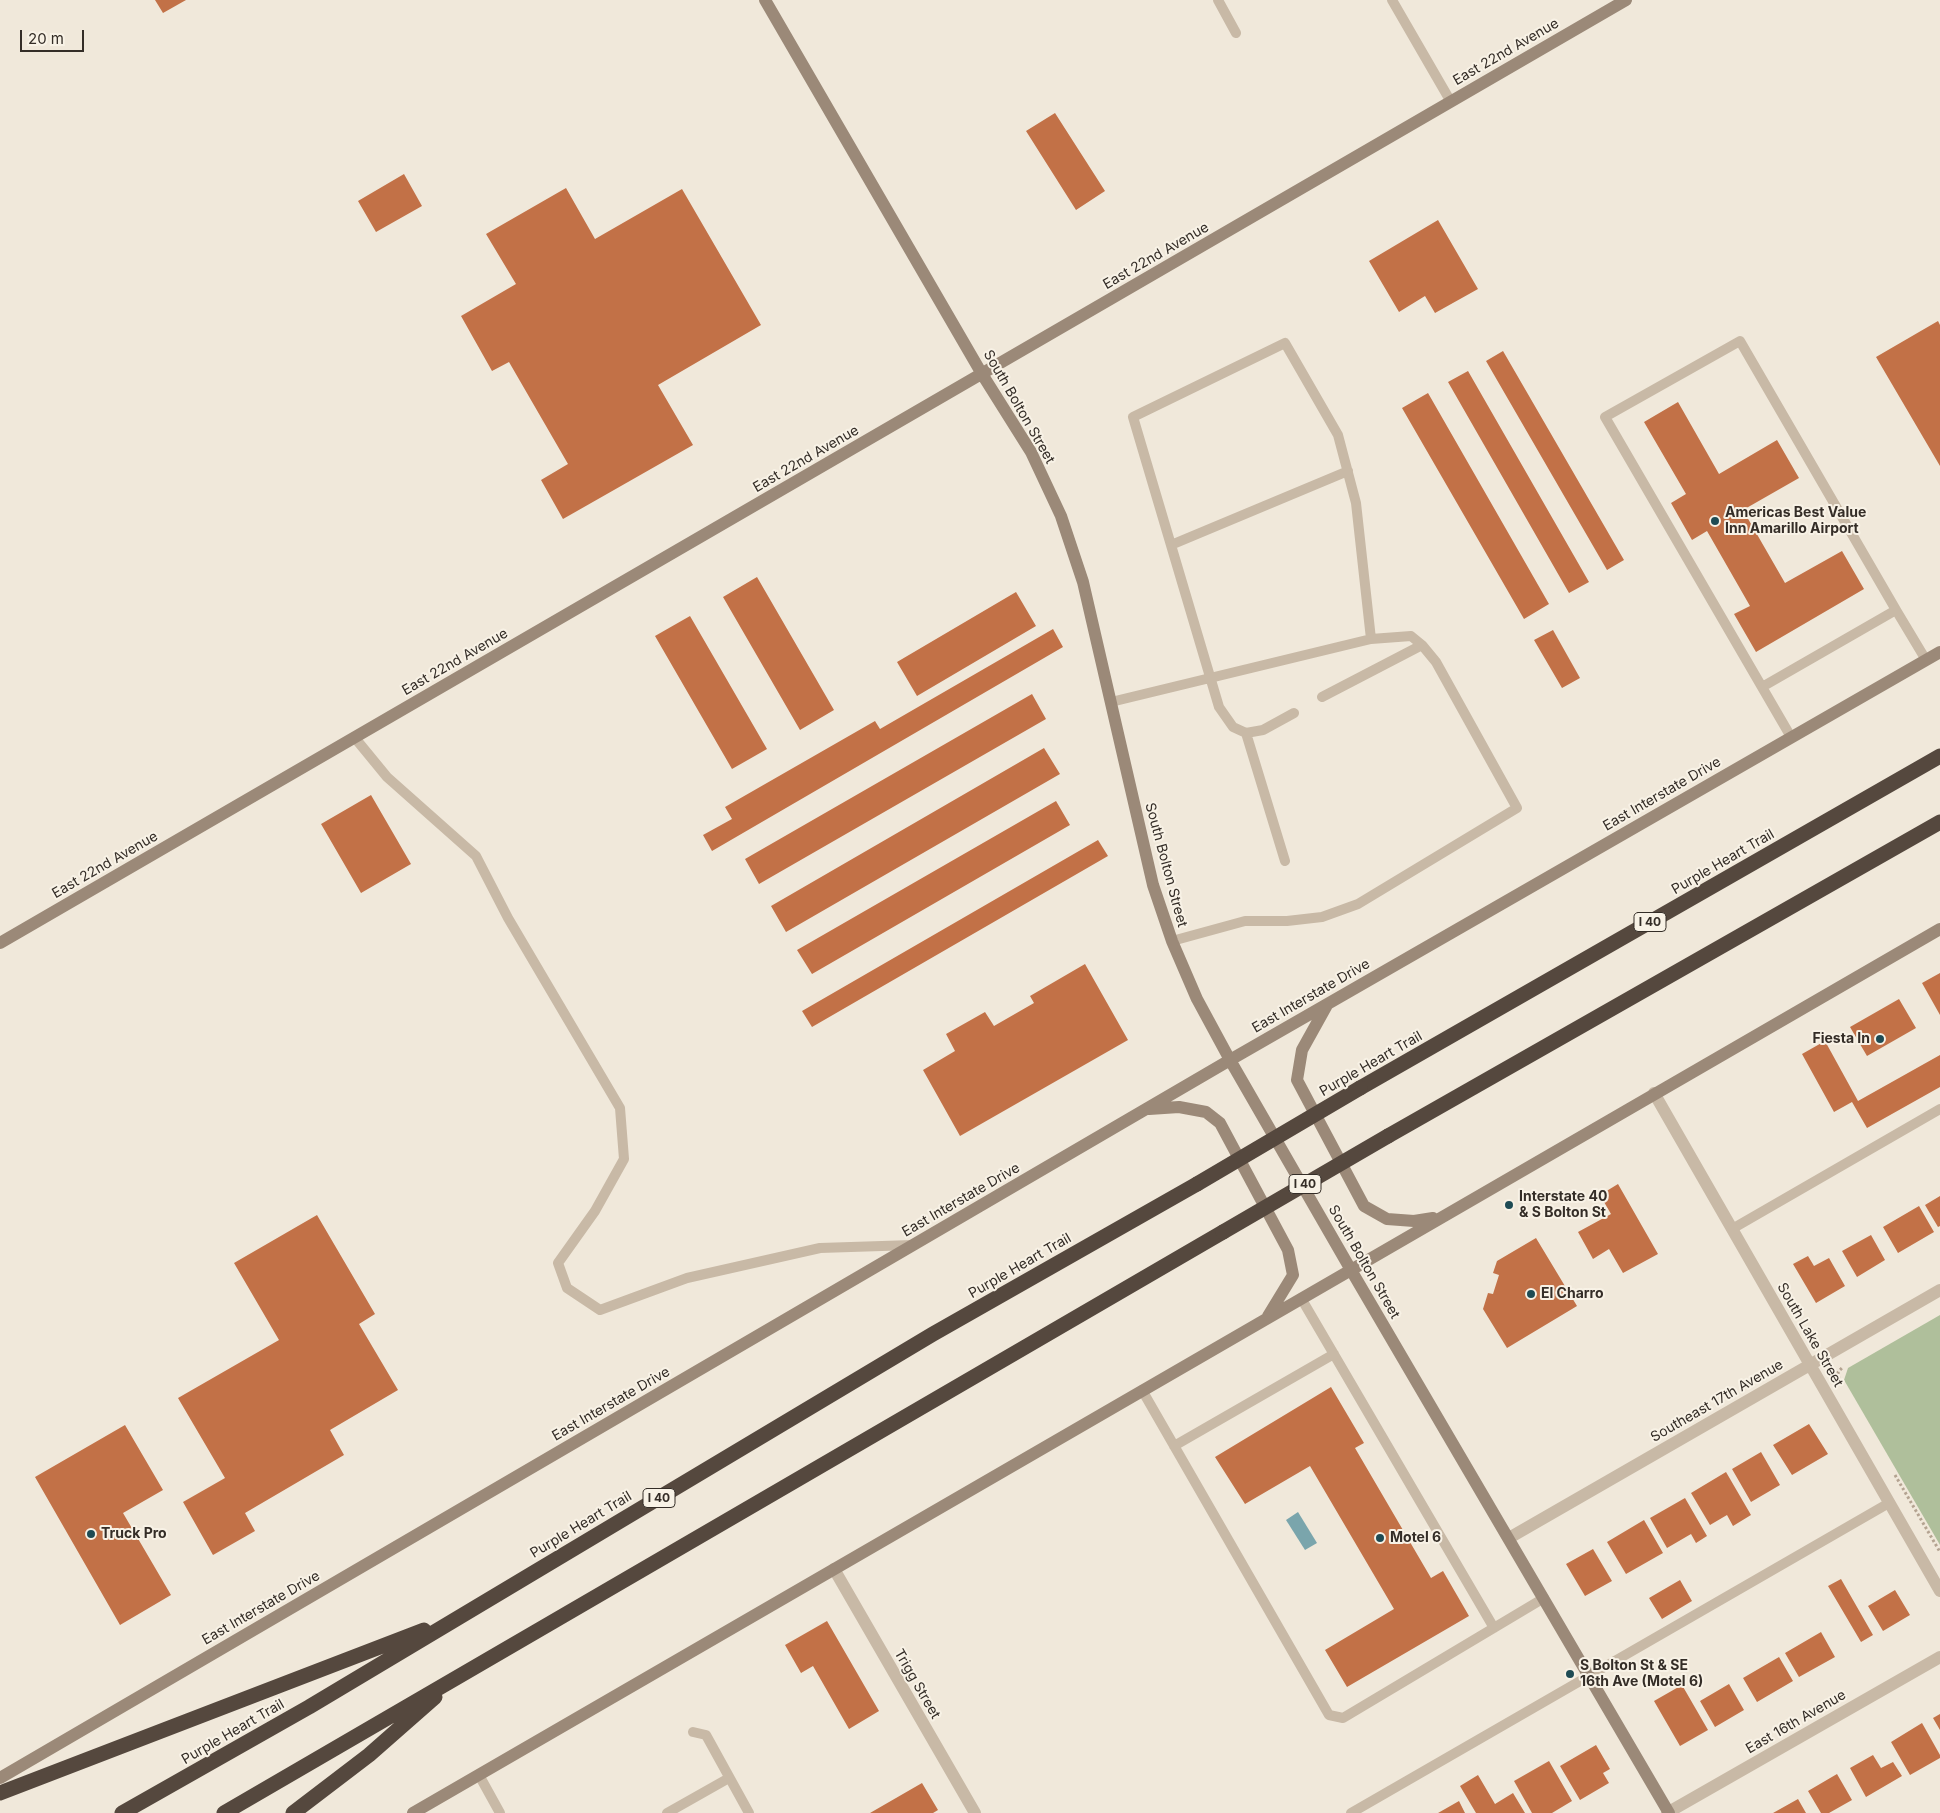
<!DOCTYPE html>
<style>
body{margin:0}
#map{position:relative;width:1940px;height:1813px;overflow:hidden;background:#f0e8da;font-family:Inter,sans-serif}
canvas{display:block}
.scale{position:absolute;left:20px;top:30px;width:64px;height:22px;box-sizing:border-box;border:2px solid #342d27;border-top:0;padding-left:6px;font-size:15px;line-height:18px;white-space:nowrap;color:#342d27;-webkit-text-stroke:4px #f8f2e6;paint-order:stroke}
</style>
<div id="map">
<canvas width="1940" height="1813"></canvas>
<div class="scale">20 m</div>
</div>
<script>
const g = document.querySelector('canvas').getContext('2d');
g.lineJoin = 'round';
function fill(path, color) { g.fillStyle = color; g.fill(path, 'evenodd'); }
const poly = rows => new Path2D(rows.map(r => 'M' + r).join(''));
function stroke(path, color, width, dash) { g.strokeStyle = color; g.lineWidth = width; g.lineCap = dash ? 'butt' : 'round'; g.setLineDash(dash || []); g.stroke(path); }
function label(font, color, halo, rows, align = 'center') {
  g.font = font + ' Inter,sans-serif'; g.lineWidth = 4; g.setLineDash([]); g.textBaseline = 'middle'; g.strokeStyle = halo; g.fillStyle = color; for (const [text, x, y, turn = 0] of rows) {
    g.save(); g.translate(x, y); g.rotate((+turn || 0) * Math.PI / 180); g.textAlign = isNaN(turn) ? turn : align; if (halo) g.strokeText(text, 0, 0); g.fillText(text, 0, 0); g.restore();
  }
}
fill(poly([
 [1940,1315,1940,1545,1844,1380,1848,1368]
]), '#afbf9b');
fill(poly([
 [1298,1512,1317,1543,1305,1550,1286,1520]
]), '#7aa5ac');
fill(poly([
 [155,0,186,0,163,13],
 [1055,113,1105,191,1076,210,1026,131],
 [404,174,422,206,376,232,358,201],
 [566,188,595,239,682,189,761,325,658,385,693,445,563,519,541,480,568,464,509,362,492,371,461,316,516,284,486,234],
 [1438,220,1478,289,1435,313,1425,296,1399,312,1369,261],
 [1938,321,1940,325,1940,466,1876,357],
 [1503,351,1624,560,1607,570,1486,361],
 [1468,371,1589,582,1569,593,1448,382],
 [1428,393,1549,604,1524,619,1402,408],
 [1678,402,1719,474,1777,440,1799,478,1743,510,1785,583,1842,551,1864,589,1756,652,1734,614,1750,606,1707,531,1692,540,1671,503,1686,494,1644,422],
 [757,577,834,710,800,730,723,597],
 [1016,592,1036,626,917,696,897,662],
 [690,616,767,749,732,769,655,636],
 [1053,629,1063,647,712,851,703,835,732,819,725,807,875,721,880,729],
 [1553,630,1580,678,1562,688,1534,640],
 [1032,694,1046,719,759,884,745,859],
 [1044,748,1060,774,786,932,771,906],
 [371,795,411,864,361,893,321,824],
 [1056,801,1070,825,812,974,797,950],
 [1098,840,1108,856,812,1027,802,1011],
 [1085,964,1128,1040,960,1136,923,1070,955,1051,946,1034,985,1012,994,1026,1034,1003,1030,996],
 [1940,973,1940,1015,1922,983],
 [1899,999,1916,1028,1867,1056,1850,1027],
 [1825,1041,1858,1101,1940,1055,1940,1087,1867,1128,1852,1102,1834,1112,1802,1054],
 [1618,1184,1658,1254,1623,1273,1609,1249,1593,1259,1578,1232,1611,1214,1600,1195],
 [1940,1196,1940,1226,1938,1227,1925,1205],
 [1919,1206,1934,1232,1898,1253,1883,1227],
 [317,1215,375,1314,359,1324,398,1390,330,1430,344,1455,245,1513,255,1531,213,1555,183,1502,225,1478,178,1398,279,1340,234,1263],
 [1871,1235,1885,1260,1857,1277,1842,1251],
 [1536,1238,1577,1306,1507,1348,1483,1309,1488,1293,1493,1294,1499,1275,1493,1273,1497,1261],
 [1808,1256,1814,1266,1829,1258,1845,1286,1816,1303,1793,1264],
 [1331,1387,1364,1443,1355,1448,1431,1578,1443,1571,1469,1616,1347,1687,1325,1650,1394,1609,1310,1466,1245,1504,1215,1457],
 [1809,1424,1828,1454,1792,1475,1773,1445],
 [125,1425,163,1490,123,1513,171,1595,120,1625,35,1477],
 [1761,1452,1780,1485,1751,1502,1732,1469],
 [1726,1472,1751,1515,1733,1526,1727,1515,1710,1525,1691,1493],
 [1685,1498,1707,1536,1696,1543,1691,1534,1667,1548,1650,1518],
 [1644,1520,1663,1553,1626,1574,1607,1542],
 [1593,1549,1612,1581,1585,1596,1566,1564],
 [1841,1579,1873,1635,1861,1642,1828,1586],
 [1680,1580,1692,1601,1662,1619,1649,1598],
 [1895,1590,1910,1615,1883,1631,1868,1606],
 [827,1621,879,1711,849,1729,813,1666,801,1673,785,1645],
 [1821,1632,1835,1657,1799,1677,1785,1653],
 [1779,1657,1793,1681,1757,1702,1743,1678],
 [1729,1684,1744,1710,1715,1727,1700,1701],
 [1682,1685,1708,1730,1680,1746,1654,1701],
 [1940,1714,1940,1730,1933,1718],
 [1922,1723,1940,1755,1940,1758,1910,1775,1891,1742],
 [1596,1745,1610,1769,1603,1773,1609,1783,1580,1800,1560,1766],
 [1873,1755,1881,1768,1893,1762,1902,1776,1866,1797,1850,1768],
 [1549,1761,1572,1801,1552,1813,1532,1813,1514,1781],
 [1837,1774,1852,1800,1829,1813,1821,1813,1808,1791],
 [1478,1775,1495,1804,1513,1793,1525,1813,1476,1813,1460,1786],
 [922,1783,938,1810,933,1813,870,1813],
 [1798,1799,1806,1813,1773,1813],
 [1459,1801,1465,1813,1438,1813]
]), '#c27147');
stroke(poly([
 [1839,1379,1838,1372,1843,1367],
 [1895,1475,1940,1552]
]), '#b4a391', 3, [2.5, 2.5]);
stroke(poly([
 [1218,0,1236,33],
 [1392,0,1451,102],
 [1171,545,1348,471],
 [1896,610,1926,660],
 [1762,687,1896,610,1740,341,1605,417,1791,737],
 [1322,697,1422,645],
 [1111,702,1371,639,1411,636,1422,645,1436,662,1517,808,1358,904,1322,917,1287,921,1245,921,1172,941],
 [1294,713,1263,730,1246,733,1233,727,1219,707,1133,417,1285,343,1338,435,1356,503,1371,639],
 [1246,733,1285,861],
 [355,738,387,777,476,856,508,918,620,1108,624,1159,595,1211,558,1263,567,1288,600,1310,687,1278,820,1248,913,1245],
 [1732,1229,1940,1109],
 [1301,1298,1494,1628],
 [1142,1390,1329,1715,1343,1718,1544,1598],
 [1174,1446,1334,1354],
 [693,1732,706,1735,749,1813],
 [479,1775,500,1813],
 [667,1813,729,1778],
 [1351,1813,1889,1503]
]), '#c8b9a6', 10);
stroke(poly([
 [1654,1093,1940,1591],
 [1509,1538,1940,1290],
 [834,1569,975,1813],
 [1667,1813,1940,1657]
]), '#c8b9a6', 12);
stroke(poly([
 [765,0,982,374,1031,452,1061,516,1083,582,1153,885,1172,941,1197,999,1230,1060,1351,1270,1669,1813],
 [0,943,1626,0],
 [1327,1005,1302,1050,1297,1080,1364,1206,1387,1219,1414,1221,1433,1218],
 [1149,1109,1179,1107,1206,1112,1220,1123,1288,1250,1293,1275,1268,1316],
 [0,1778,1230,1060,1940,652],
 [413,1813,1940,929]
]), '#9b8978', 12);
stroke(poly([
 [1360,1088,1940,756],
 [1388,1136,1940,822],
 [0,1793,424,1630],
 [122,1813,309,1707,933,1334,1197,1184],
 [224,1813,1223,1232],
 [293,1813,369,1755,435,1697]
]), '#55483e', 15);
stroke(poly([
 [1197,1184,1360,1088],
 [1223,1232,1388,1136]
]), '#55483e', 15);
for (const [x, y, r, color] of [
 [1715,521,5,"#1e4b54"],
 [1880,1039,5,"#1e4b54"],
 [1509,1205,5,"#1e4b54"],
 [1531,1294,5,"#1e4b54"],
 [91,1534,5,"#1e4b54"],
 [1380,1538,5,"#1e4b54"],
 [1570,1674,5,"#1e4b54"]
]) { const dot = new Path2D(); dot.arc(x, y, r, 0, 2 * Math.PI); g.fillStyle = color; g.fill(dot); stroke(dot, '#f8f2e6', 2); }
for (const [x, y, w] of [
 [1650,922,32],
 [1305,1184,32],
 [659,1498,32]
]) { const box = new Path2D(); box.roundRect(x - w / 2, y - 9.5, w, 19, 4); g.fillStyle = '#f8f2e6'; g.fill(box); stroke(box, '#342d27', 1); }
label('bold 12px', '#342d27', null, [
 ["I 40",1650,922],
 ["I 40",1305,1184],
 ["I 40",659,1498]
]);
label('14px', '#342d27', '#f8f2e6', [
 ["East 22nd Avenue",1506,52,-30],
 ["East 22nd Avenue",1156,256,-30],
 ["South Bolton Street",1019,407,60],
 ["East 22nd Avenue",806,459,-30],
 ["East 22nd Avenue",455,662,-30],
 ["East Interstate Drive",1662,794,-30],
 ["Purple Heart Trail",1723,862,-30],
 ["East 22nd Avenue",105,865,-30],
 ["South Bolton Street",1166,865,75],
 ["East Interstate Drive",1311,996,-30],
 ["Purple Heart Trail",1371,1064,-30],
 ["East Interstate Drive",961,1200,-30],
 ["South Bolton Street",1364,1262,60],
 ["Purple Heart Trail",1020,1266,-30],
 ["South Lake Street",1810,1335,60],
 ["Southeast 17th Avenue",1717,1401,-30],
 ["East Interstate Drive",611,1404,-30],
 ["Purple Heart Trail",581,1525,-31],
 ["East Interstate Drive",261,1608,-30],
 ["Trigg Street",917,1684,60],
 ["East 16th Avenue",1796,1722,-30],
 ["Purple Heart Trail",233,1732,-30]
]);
label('bold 14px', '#342d27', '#f8f2e6', [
 ["Americas Best Value",1725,513],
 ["Inn Amarillo Airport",1725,529],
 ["Fiesta In",1870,1039,"right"],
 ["Interstate 40",1519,1197],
 ["& S Bolton St",1519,1213],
 ["El Charro",1541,1294],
 ["Truck Pro",101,1534],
 ["Motel 6",1390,1538],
 ["S Bolton St & SE",1580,1666],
 ["16th Ave (Motel 6)",1580,1682]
], 'left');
</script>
